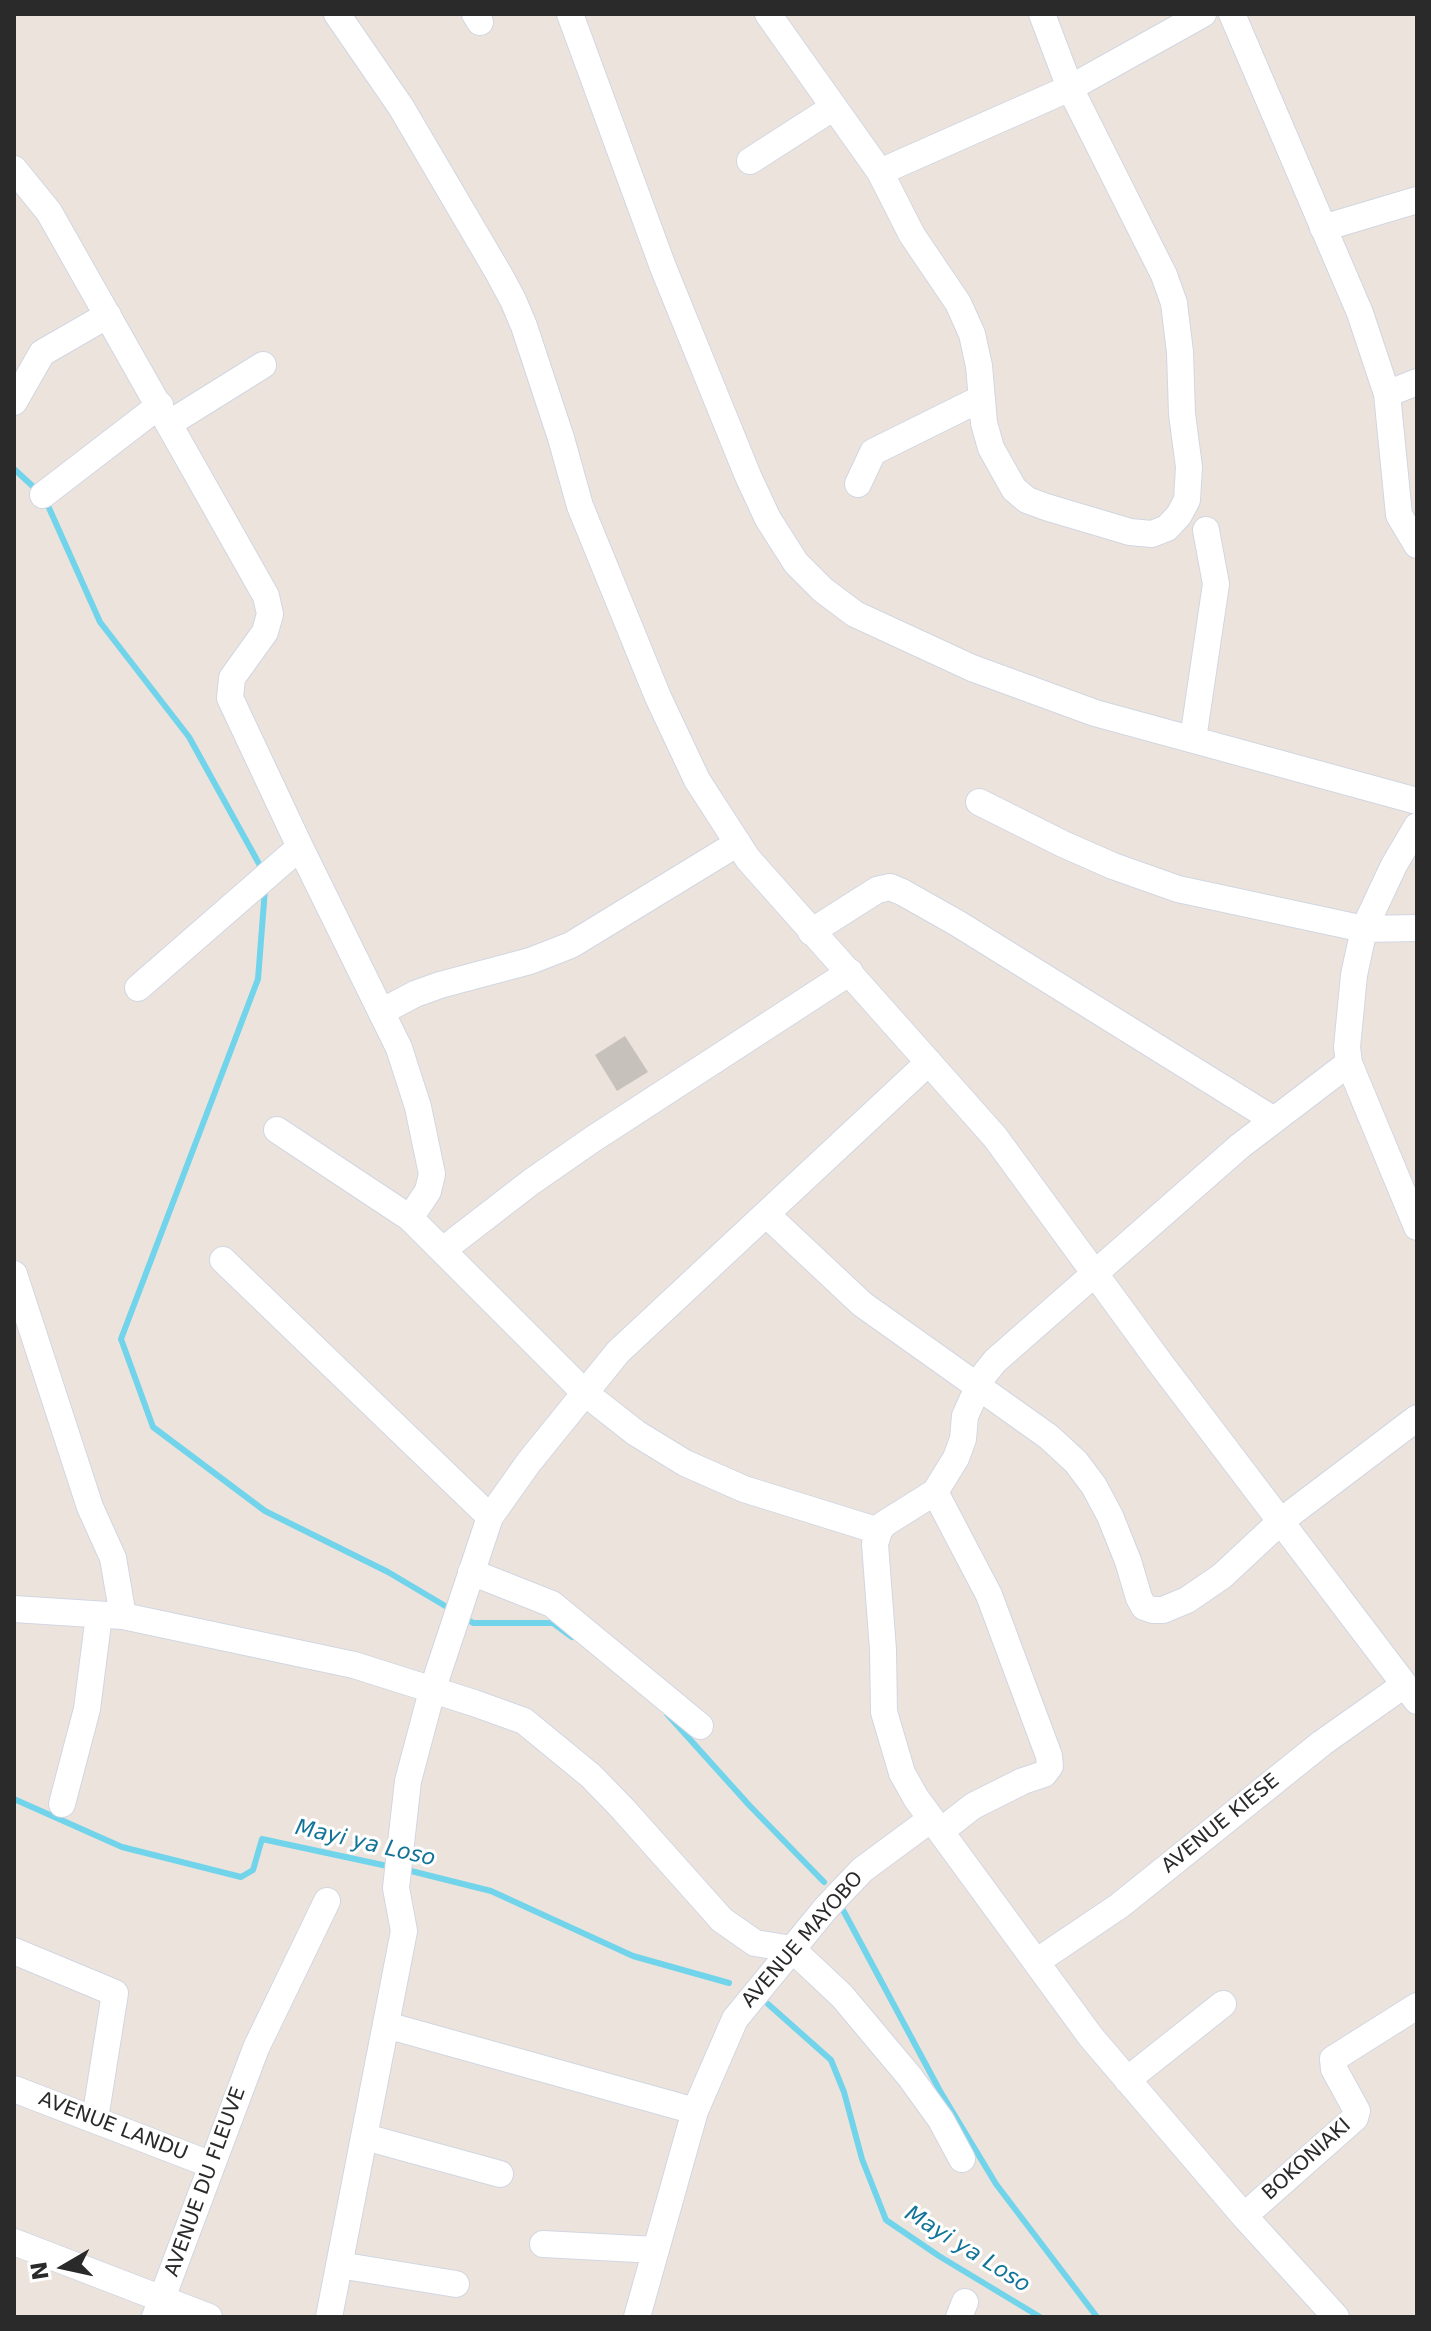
<!DOCTYPE html>
<style>
body{margin:0}
#map{position:relative;width:1431px;height:2331px;overflow:hidden;background:#ece4dc;font-family:"DejaVu Sans",sans-serif}
canvas{display:block}
.frame{position:absolute;inset:0;border:16px solid #2a2a2a;pointer-events:none}
.north{position:absolute;left:24px;top:2227px;width:80px;height:80px;-webkit-text-stroke:6px #fff;paint-order:stroke;rotate:261deg;font-size:22px;font-weight:700;line-height:32px;text-align:center;color:#2a2a2a}
.north::after{content:'';display:block;margin:auto;width:28px;height:36px;background:#2a2a2a;clip-path:polygon(50% 0,100% 100%,50% 72%,0 100%)}
</style>
<div id="map">
<canvas width="1431" height="2331"></canvas>
<div class="frame"></div>
<div class="north">N</div>
</div>
<script>
const g = document.querySelector('canvas').getContext('2d');
g.lineJoin = 'round';
const poly = rows => new Path2D(rows.map(r => 'M' + r).join(''));
function stroke(path, color, width, dash) { g.strokeStyle = color; g.lineWidth = width; g.lineCap = dash ? 'butt' : 'round'; g.setLineDash(dash || []); g.stroke(path); }
function fill(path, color) { g.fillStyle = color; g.fill(path, 'evenodd'); }
function label(font, color, halo, rows, align = 'center') {
  g.font = font + ' "DejaVu Sans",sans-serif'; g.lineWidth = 6; g.setLineDash([]); g.textBaseline = 'middle'; g.strokeStyle = halo; g.fillStyle = color; for (const [text, x, y, turn = 0] of rows) {
    g.save(); g.translate(x, y); g.rotate((+turn || 0) * Math.PI / 180); g.textAlign = isNaN(turn) ? turn : align; if (halo) g.strokeText(text, 0, 0); g.fillText(text, 0, 0); g.restore();
  }
}
stroke(poly([
 [14,469,38,491],
 [45,499,100,622,189,737,263,871],
 [265,889,258,979,121,1339,153,1427,265,1511,388,1572,452,1610],
 [465,1618,473,1623,553,1623,572,1637],
 [667,1714,749,1805,824,1882],
 [14,1799,122,1847,241,1877,253,1870,262,1839,392,1867],
 [403,1869,491,1891,633,1956,729,1983],
 [843,1910,940,2091,996,2184,1097,2317],
 [768,2004,831,2060,844,2092,862,2159,886,2220,939,2256,1040,2317]
]), '#72d4eb', 6);
fill(poly([
 [625,1036,648,1072,617,1091,595,1055]
]), '#c7c1bc');
const minor = poly([
 [337,14,401,107,499,274,513,300,524,326,561,438,580,506,658,697,697,780,748,859,995,1137,1161,1364,1417,1701],
 [475,14,480,22],
 [570,14,663,267,748,476,768,519,796,563,823,590,855,614,972,668,1095,713,1417,801],
 [768,14,880,172,912,235,958,303,972,334,979,366,984,423,991,448,1014,489,1027,500,1046,507,1130,532,1152,534,1167,528,1179,515,1187,500,1189,467,1182,414,1180,352,1174,303,1164,275,1070,88,1042,14],
 [1232,14,1360,313,1387,394,1399,515,1417,545],
 [750,161,834,107],
 [14,169,49,212,266,596,270,614,265,632,232,678,230,698,300,847,399,1048,418,1107,432,1174,428,1191,410,1218],
 [880,172,1070,88,1203,14],
 [1323,228,1417,200],
 [1387,394,1417,382],
 [14,402,42,353,108,315],
 [170,423,263,365],
 [858,484,873,452,982,398],
 [43,495,160,405],
 [1193,739,1216,584,1206,530],
 [979,802,1063,844,1113,866,1178,889,1364,929,1417,928],
 [1417,826,1394,865,1364,929,1354,975,1347,1047,1349,1063,1417,1227],
 [811,932,877,890,890,887,902,892,957,923,1274,1120],
 [138,988,300,847],
 [381,1012,415,994,440,985,530,961,571,945,738,843],
 [277,1130,410,1218,585,1393,636,1433,685,1463,744,1489,879,1531],
 [766,1214,862,1304,1049,1437,1076,1462,1094,1486,1110,1516,1128,1561,1139,1598,1144,1607,1153,1610,1163,1610,1187,1600,1222,1576,1281,1521,1417,1418],
 [443,1250,531,1182,593,1139,850,972],
 [223,1260,490,1517],
 [14,1274,90,1507,113,1558,123,1616],
 [935,1492,989,1595,1049,1756,1050,1766,1044,1774,1023,1781,973,1806,941,1831],
 [471,1572,552,1604,700,1726],
 [14,1609,123,1616,354,1665,474,1703,524,1721,591,1776,623,1809,722,1920,755,1943,792,1949,842,1996,910,2077,941,2120,962,2159],
 [62,1804,87,1709,99,1615],
 [14,1951,115,1993,95,2119],
 [1036,1962,1119,1906,1322,1743,1404,1685],
 [386,2025,695,2111],
 [1127,2080,1223,2004],
 [14,2089,212,2165],
 [365,2137,500,2174],
 [1244,2216,1355,2118,1357,2111,1334,2069,1333,2059,1417,2006],
 [14,2242,209,2317],
 [543,2244,656,2250],
 [339,2265,456,2284],
 [155,2317,256,2048,327,1901],
 [329,2317,404,1931,396,1888,408,1781,432,1691,490,1517,529,1462,618,1352,929,1062],
 [637,2317,695,2111,735,2019,826,1908,862,1870,931,1819],
 [959,2317,965,2302],
 [1336,2317,1244,2216,1091,2037,916,1798,902,1773,884,1712,883,1650,875,1544,879,1531,884,1524,935,1492,956,1458,963,1439,965,1416,983,1376,995,1361,1240,1146,1349,1063]
]);
stroke(minor, '#d1d6e2', 28);
stroke(minor, '#fff', 26);
label('20px', '#2a2a2a', '#fff', [
 ["AVENUE KIESE",1221,1824,-39],
 ["AVENUE MAYOBO",803,1940,-49],
 ["AVENUE LANDU",113,2127,21],
 ["BOKONIAKI",1307,2160,-42],
 ["AVENUE DU FLEUVE",206,2182,-70]
]);
label('italic 22px', '#117397', '#fff', [
 ["Mayi ya Loso",365,1844,13],
 ["Mayi ya Loso",967,2250,32]
]);
</script>
